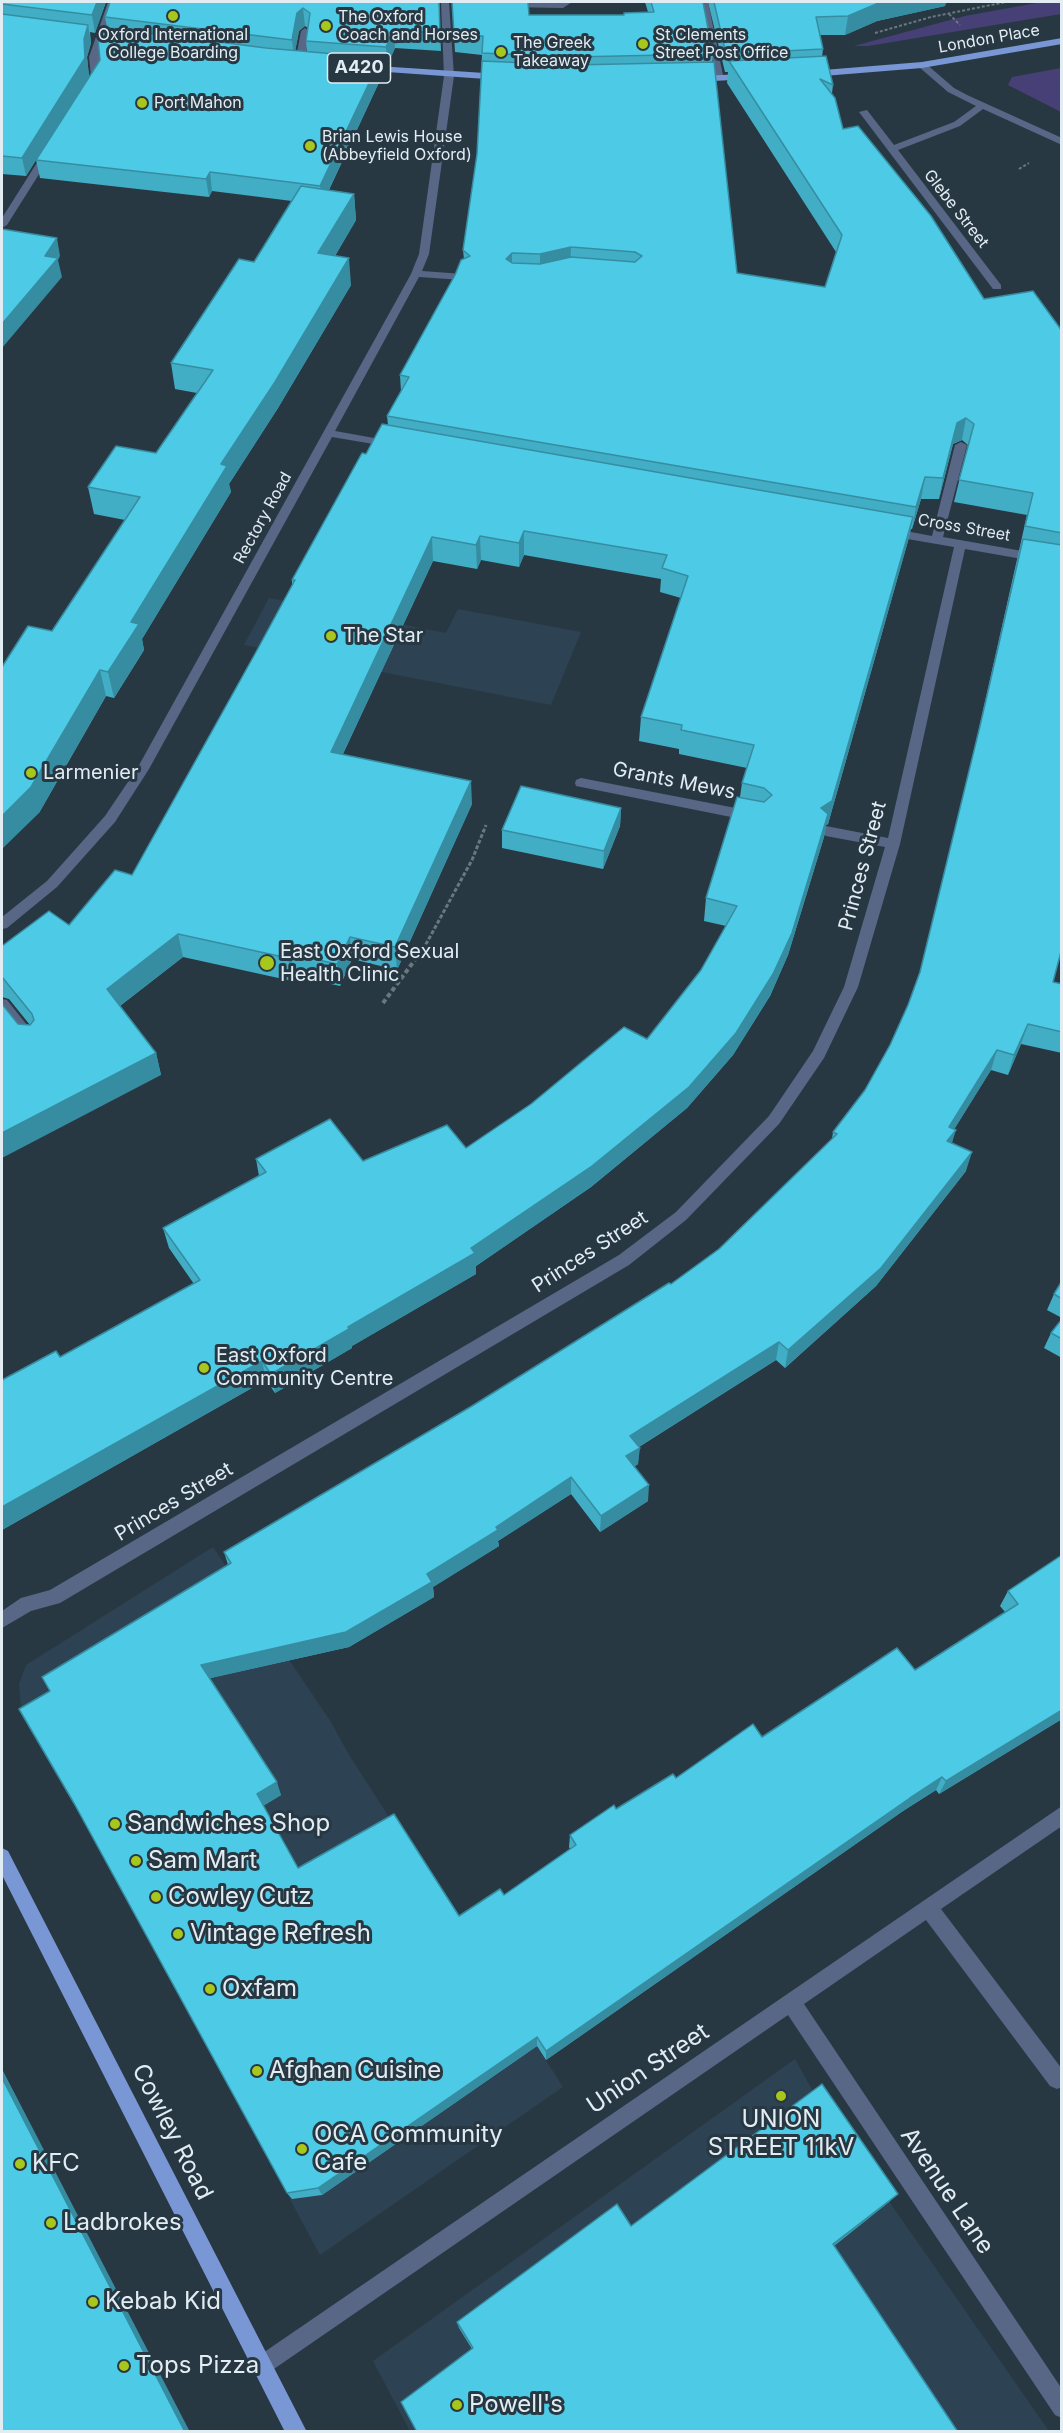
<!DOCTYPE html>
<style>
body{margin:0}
#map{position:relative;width:1063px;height:2433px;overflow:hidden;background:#283843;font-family:Inter,sans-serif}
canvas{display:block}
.frame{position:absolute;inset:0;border:3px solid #e2ecf3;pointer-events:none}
</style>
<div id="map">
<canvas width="1063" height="2433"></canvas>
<div class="frame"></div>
</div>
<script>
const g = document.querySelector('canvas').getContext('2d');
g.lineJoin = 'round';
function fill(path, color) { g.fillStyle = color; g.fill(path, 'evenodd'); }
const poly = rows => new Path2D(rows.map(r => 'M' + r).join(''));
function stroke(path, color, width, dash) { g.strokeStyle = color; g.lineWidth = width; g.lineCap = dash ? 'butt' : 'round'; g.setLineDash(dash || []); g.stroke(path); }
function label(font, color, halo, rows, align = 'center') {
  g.font = font + ' Inter,sans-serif'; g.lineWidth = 6; g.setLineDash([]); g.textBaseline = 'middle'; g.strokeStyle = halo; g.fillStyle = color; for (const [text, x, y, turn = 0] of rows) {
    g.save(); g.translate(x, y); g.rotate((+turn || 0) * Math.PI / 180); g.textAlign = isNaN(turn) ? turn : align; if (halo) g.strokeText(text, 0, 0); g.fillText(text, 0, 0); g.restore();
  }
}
fill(poly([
 [269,598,446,633,458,609,581,632,551,705,244,645],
 [213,1547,331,1722,349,1755,563,2087,320,2255,165,1967,21,1709,19,1684,26,1665],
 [795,2059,815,2095,1049,2431,410,2431,373,2361]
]), '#2d4252');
fill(poly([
 [1042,2,1061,2,1061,14,868,46,854,46,965,16],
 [1061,68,1061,112,1008,85,1012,77]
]), '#474077');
stroke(poly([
 [949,14,960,25],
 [875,33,931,17,1006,2],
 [1019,169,1029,163]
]), '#697780', 2, [3, 2]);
stroke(poly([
 [420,955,472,860,486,825]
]), '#697780', 3, [4, 2]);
stroke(poly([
 [383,1003,420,953]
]), '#697780', 4, [4.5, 3]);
fill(poly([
 [108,2,116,2,99,57,101,77,93,89,90,90,85,87,91,77,89,57,108,2],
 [441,2,449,2,454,76,429,254,422,271,463,274,468,277,463,280,419,277,335,431,391,441,397,444,391,447,332,437,149,769,115,822,57,887,7,928,2,929,2,917,47,881,105,816,138,767,411,274,419,254,444,76,441,2],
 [508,2,572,2,563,8,505,7,505,3,508,2],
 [700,2,708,2,724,80,716,78,700,2],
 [305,28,309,31,305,63,300,66,295,63,301,31,305,28],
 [919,63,925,63,954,88,967,95,1062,138,1062,145,983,109,960,126,898,150,1001,285,1001,289,993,289,859,112,867,110,894,145,954,122,976,106,948,92,919,67,919,63],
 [45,150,53,152,7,225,2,228,2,218,45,150],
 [961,442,967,445,943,537,1062,558,1062,566,965,549,900,844,858,987,824,1058,779,1124,686,1220,629,1265,60,1603,31,1611,2,1628,2,1611,21,1598,50,1590,619,1255,676,1212,769,1116,813,1051,844,987,885,847,826,836,819,831,826,826,888,838,954,547,890,536,884,532,890,528,932,536,955,445,961,442],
 [581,778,751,811,757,816,751,821,576,786,575,783,576,780,581,778],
 [2,999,7,1000,35,1035,37,1039,35,1043,25,1043,2,1013,2,999],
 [1062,1806,1062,1826,941,1909,1062,2069,1062,2087,1057,2089,1050,2086,926,1920,804,2004,1062,2389,1062,2418,1055,2415,788,2015,271,2371,264,2374,257,2371,254,2364,257,2357,1062,1806]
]), '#586786');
fill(poly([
 [1062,38,1062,44,922,68,811,77,806,74,811,71,922,62,1062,38],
 [362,65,500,74,505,77,500,80,359,70,357,68,362,65],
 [745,74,748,75,748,79,697,82,692,79,697,76,745,74],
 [2,1848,8,1851,307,2432,285,2432,2,1875,2,1848]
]), '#7897d4');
fill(poly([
 [2,2,106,2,95,33,90,32,91,43,87,57,89,76,53,132,100,60,107,28,105,17,439,2,441,51,395,48,387,66,381,65,382,76,329,190,354,194,356,220,335,256,351,285,278,408,229,484,231,492,142,639,144,650,114,698,106,696,39,813,52,631,125,520,94,514,88,487,156,453,197,393,175,389,171,363,254,262,292,201,212,191,209,197,40,178,36,160,26,176,2,174],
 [305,26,308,28,306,41,307,52,295,51,299,31],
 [452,2,529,15,624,15,648,12,645,2,703,2,713,54,712,62,737,273,825,287,836,252,727,83,728,72,725,72,708,2,946,2,945,6,877,21,845,35,820,35,823,49,822,57,833,85,832,93,843,129,984,299,1062,331,1062,948,1053,982,1062,984,1062,1053,1021,1044,1008,1075,991,1070,954,1129,952,1143,966,1171,876,1286,785,1368,776,1360,639,1447,638,1464,634,1467,648,1501,600,1532,571,1494,498,1541,499,1546,433,1587,434,1597,349,1647,210,1678,281,1795,263,1806,298,1868,459,1916,504,1895,570,1849,569,1847,570,1835,616,1809,676,1778,762,1737,915,1670,1005,1612,1000,1606,1008,1591,1062,1555,1062,1719,939,1794,936,1790,903,1811,546,2060,537,2046,322,2195,292,2199,287,2193,50,1691,228,1565,224,1552,472,1406,671,1284,719,1249,832,1139,833,1132,865,1090,890,1045,908,1005,920,972,975,746,1027,515,954,502,968,445,962,440,953,444,939,499,921,499,912,529,911,529,908,541,828,824,826,825,824,837,788,955,770,996,733,1055,687,1108,591,1187,476,1266,476,1274,352,1346,352,1348,275,1393,266,1380,2,1530,2,1380,60,1357,194,1284,169,1248,163,1228,259,1176,256,1159,363,1161,466,1148,647,1039,701,970,726,926,704,921,706,898,740,797,742,783,747,768,679,754,679,749,639,741,641,717,681,598,660,592,661,579,524,555,519,567,481,560,477,569,433,561,343,754,472,804,397,970,352,959,340,986,294,976,292,981,183,957,120,1006,156,1053,161,1075,18,1024,30,1025,9,999,2,997,2,946,69,925,132,875,256,652,292,585,292,580,366,454,388,425,387,416,401,392,400,375,464,259,463,250,477,154,482,55,455,52],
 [621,808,620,826,603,869,502,848,502,830],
 [1062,1281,1062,1318,1047,1310,1054,1294],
 [1062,1319,1062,1358,1044,1348,1051,1333],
 [898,2194,889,2202,834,2246,472,2349,459,2328,457,2322,631,2226]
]), '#42aec6');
fill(poly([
 [97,2,106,2,95,33,92,15],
 [881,2,946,2,945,6,877,21,845,35,848,16],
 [303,8,305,26,299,31,294,58,292,40,297,13],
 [88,25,91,43,87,57,89,76,26,176,22,158,84,39],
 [394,30,395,48,387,66,386,47],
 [381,58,382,76,322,204,320,186],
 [210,172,212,191,209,197,206,179],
 [354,194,356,220,321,280,318,253],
 [57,238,60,256,58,260,62,277,2,348,2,324],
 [571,247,570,269,540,276,540,254],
 [512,253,512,275,506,259],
 [349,258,351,285,278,408,229,484,231,492,142,639,144,650,114,698,108,672,131,622,221,464],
 [966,418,962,440,953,444,939,499,943,478,957,423],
 [925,477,921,499,912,529,916,507],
 [913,517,908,541,828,824,826,825,824,837,788,955,770,996,733,1055,687,1108,591,1187,476,1266,476,1274,352,1346,352,1348,275,1393,271,1374,471,1248,592,1166,821,808],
 [524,531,524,555,519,567,519,543],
 [480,536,481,560,477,569,476,545],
 [432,537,433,561,333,775,331,752],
 [100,670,106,696,39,813,2,849,2,816],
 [471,781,472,804,397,970,395,947],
 [621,808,620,826,603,869,604,851],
 [178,934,183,957,113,1011,107,989],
 [350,937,352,959,340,986,337,964],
 [291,954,294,976,292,981,288,958],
 [1028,1024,1021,1044,1008,1075,1014,1055],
 [997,1050,991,1070,944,1146,949,1127],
 [156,1053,161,1075,2,1158,2,1133],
 [956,1130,950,1149,947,1141],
 [972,1152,966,1171,876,1286,785,1368,788,1350],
 [779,1342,776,1360,629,1453,630,1436],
 [262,1361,266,1380,2,1530,2,1507],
 [640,1448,638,1464,624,1473,626,1456],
 [571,1477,571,1494,498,1541,499,1546,433,1587,434,1597,349,1647,207,1679,201,1665,427,1574,496,1527],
 [649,1485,648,1501,600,1532,601,1516],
 [1062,1710,1062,1719,939,1794,946,1781],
 [942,1777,936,1790,903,1811,546,2060,546,2051,910,1798],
 [277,1782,281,1795,261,1807,257,1794],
 [537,2037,537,2046,322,2195,318,2188],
 [2,2069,190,2432,185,2432,2,2078],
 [898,2194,889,2202,825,2252,833,2244]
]), '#368da1');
const building = poly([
 [2,2,97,2,92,15,2,4,2,2],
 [110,2,439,2,440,33,394,30,386,47,306,41,310,13,303,8,297,13,292,40,105,17,110,2],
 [452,2,528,2,529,15,624,15,624,13,654,12,651,2,703,2,713,54,572,57,482,53,483,36,454,34,452,2],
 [714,2,881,2,848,16,816,17,823,49,726,54,714,2],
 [2,14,88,25,84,39,85,58,22,158,2,156,2,14],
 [102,27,266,48,381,58,320,186,210,172,206,179,36,160,100,60,98,39,102,27],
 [826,56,833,85,820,79,835,98,843,129,858,126,931,216,984,299,1033,291,1062,331,1062,533,1025,526,1033,493,959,480,974,424,966,418,957,423,943,478,925,477,916,507,387,416,409,377,400,375,455,275,461,260,470,256,463,250,477,154,482,61,572,65,714,62,737,273,825,287,842,235,729,61,826,56],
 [571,247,635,252,642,256,635,262,571,257,540,264,512,263,506,259,512,253,540,254,571,247],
 [301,186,354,194,318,253,349,258,275,382,221,464,227,466,131,622,139,624,108,672,100,670,31,787,2,816,2,667,28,626,52,631,140,497,88,487,116,446,156,453,213,370,171,363,239,259,254,262,301,186],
 [2,229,57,238,45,256,58,258,2,324,2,229],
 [382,424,913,517,832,801,821,808,828,814,792,933,773,974,736,1033,689,1087,592,1166,471,1248,475,1253,348,1327,349,1329,271,1374,262,1361,2,1507,2,1380,56,1351,60,1357,200,1280,163,1228,266,1172,256,1159,330,1119,363,1161,447,1125,466,1148,531,1104,624,1027,647,1039,701,970,737,906,706,898,737,797,764,802,772,795,764,788,742,783,754,745,681,730,682,725,641,717,688,576,662,568,667,555,524,531,519,543,480,536,476,545,432,537,331,752,471,781,395,947,350,937,337,964,291,954,288,958,178,934,107,989,156,1053,2,1133,2,1004,18,1024,30,1025,34,1020,32,1014,2,977,2,946,49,911,69,925,115,870,132,875,256,652,295,580,292,580,362,453,366,454,382,424],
 [1023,539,1062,545,1062,948,1053,982,1062,984,1062,1032,1028,1024,1014,1055,997,1050,949,1127,956,1130,947,1141,972,1152,881,1268,788,1350,779,1342,630,1436,640,1448,626,1456,649,1485,601,1516,571,1477,496,1527,498,1530,427,1574,432,1582,346,1632,201,1665,277,1782,257,1794,298,1868,394,1814,459,1916,500,1889,504,1895,576,1845,570,1835,614,1805,616,1809,673,1774,676,1778,753,1724,762,1737,897,1648,915,1670,1018,1604,1008,1591,1062,1555,1062,1710,946,1781,942,1777,910,1798,546,2051,537,2037,318,2188,287,2193,75,1805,19,1709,50,1691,42,1677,231,1563,224,1552,472,1406,669,1283,671,1284,719,1249,837,1134,833,1132,865,1090,890,1045,908,1005,920,972,980,726,1023,539],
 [521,786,621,808,604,851,502,830,521,786],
 [1062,1281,1062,1299,1054,1294,1062,1281],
 [1062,1319,1062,1339,1051,1333,1062,1319],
 [2,2078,185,2432,2,2432,2,2078],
 [822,2084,898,2194,833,2244,958,2432,417,2432,401,2402,473,2348,457,2322,617,2204,631,2226,822,2084]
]);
fill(building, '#4dcae6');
stroke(building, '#368da1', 1.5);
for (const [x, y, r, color] of [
 [173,16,6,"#a8c71c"],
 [326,26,6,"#a8c71c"],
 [643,44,6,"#a8c71c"],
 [501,52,6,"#a8c71c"],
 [142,103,6,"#a8c71c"],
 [310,146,6,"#a8c71c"],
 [331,636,6,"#a8c71c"],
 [31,773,6,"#a8c71c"],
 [267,963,8,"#a8c71c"],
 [204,1368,6,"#a8c71c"],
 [115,1824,6,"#a8c71c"],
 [136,1861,6,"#a8c71c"],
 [156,1897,6,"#a8c71c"],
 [178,1934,6,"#a8c71c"],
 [210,1989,6,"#a8c71c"],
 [257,2071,6,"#a8c71c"],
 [781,2096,6,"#a8c71c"],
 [302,2149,6,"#a8c71c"],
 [20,2164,6,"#a8c71c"],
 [51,2223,6,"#a8c71c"],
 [93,2302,6,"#a8c71c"],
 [124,2366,6,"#a8c71c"],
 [457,2405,6,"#a8c71c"]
]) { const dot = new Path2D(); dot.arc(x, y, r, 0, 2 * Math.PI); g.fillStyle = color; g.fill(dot); stroke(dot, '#283843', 2); }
label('16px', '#e2ecf3', '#283843', [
 ["The Oxford",338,17],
 ["Coach and Horses",338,35],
 ["Oxford International",173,35,"center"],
 ["College Boarding",173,53,"center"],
 ["St Clements",655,35],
 ["Street Post Office",655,53],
 ["The Greek",513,43],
 ["Takeaway",513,61],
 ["Port Mahon",154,103],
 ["Brian Lewis House",322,137],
 ["(Abbeyfield Oxford)",322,155]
], 'left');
label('16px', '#e2ecf3', '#283843', [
 ["London Place",989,39,-10],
 ["Glebe Street",956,209,52],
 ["Rectory Road",263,518,-61],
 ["Cross Street",964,528,10]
]);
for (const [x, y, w] of [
 [359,68,63]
]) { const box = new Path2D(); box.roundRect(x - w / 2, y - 15, w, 30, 4.5); g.fillStyle = '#283843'; g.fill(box); stroke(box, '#e2ecf3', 1.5); }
label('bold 18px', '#e2ecf3', null, [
 ["A420",359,68]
]);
label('20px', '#e2ecf3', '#283843', [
 ["The Star",343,636],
 ["Larmenier",43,773],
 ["East Oxford Sexual",280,952],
 ["Health Clinic",280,975],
 ["East Oxford",216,1356],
 ["Community Centre",216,1379]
], 'left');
label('20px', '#e2ecf3', '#283843', [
 ["Grants Mews",674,781,11],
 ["Princes Street",863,866,-75],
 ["Princes Street",590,1252,-33],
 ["Princes Street",174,1502,-31]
]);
label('24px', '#e2ecf3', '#283843', [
 ["Sandwiches Shop",127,1824],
 ["Sam Mart",148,1861],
 ["Cowley Cutz",168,1897],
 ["Vintage Refresh",190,1934],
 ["Oxfam",222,1989],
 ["Afghan Cuisine",269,2071],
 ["UNION",781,2120,"center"],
 ["STREET 11kV",781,2148,"center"],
 ["OCA Community",314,2135],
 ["Cafe",314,2163],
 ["KFC",32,2164],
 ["Ladbrokes",63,2223],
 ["Kebab Kid",105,2302],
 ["Tops Pizza",136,2366],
 ["Powell's",469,2405]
], 'left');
label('24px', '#e2ecf3', '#283843', [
 ["Union Street",648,2069,-34],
 ["Cowley Road",172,2132,63],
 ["Avenue Lane",947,2191,56]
]);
</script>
